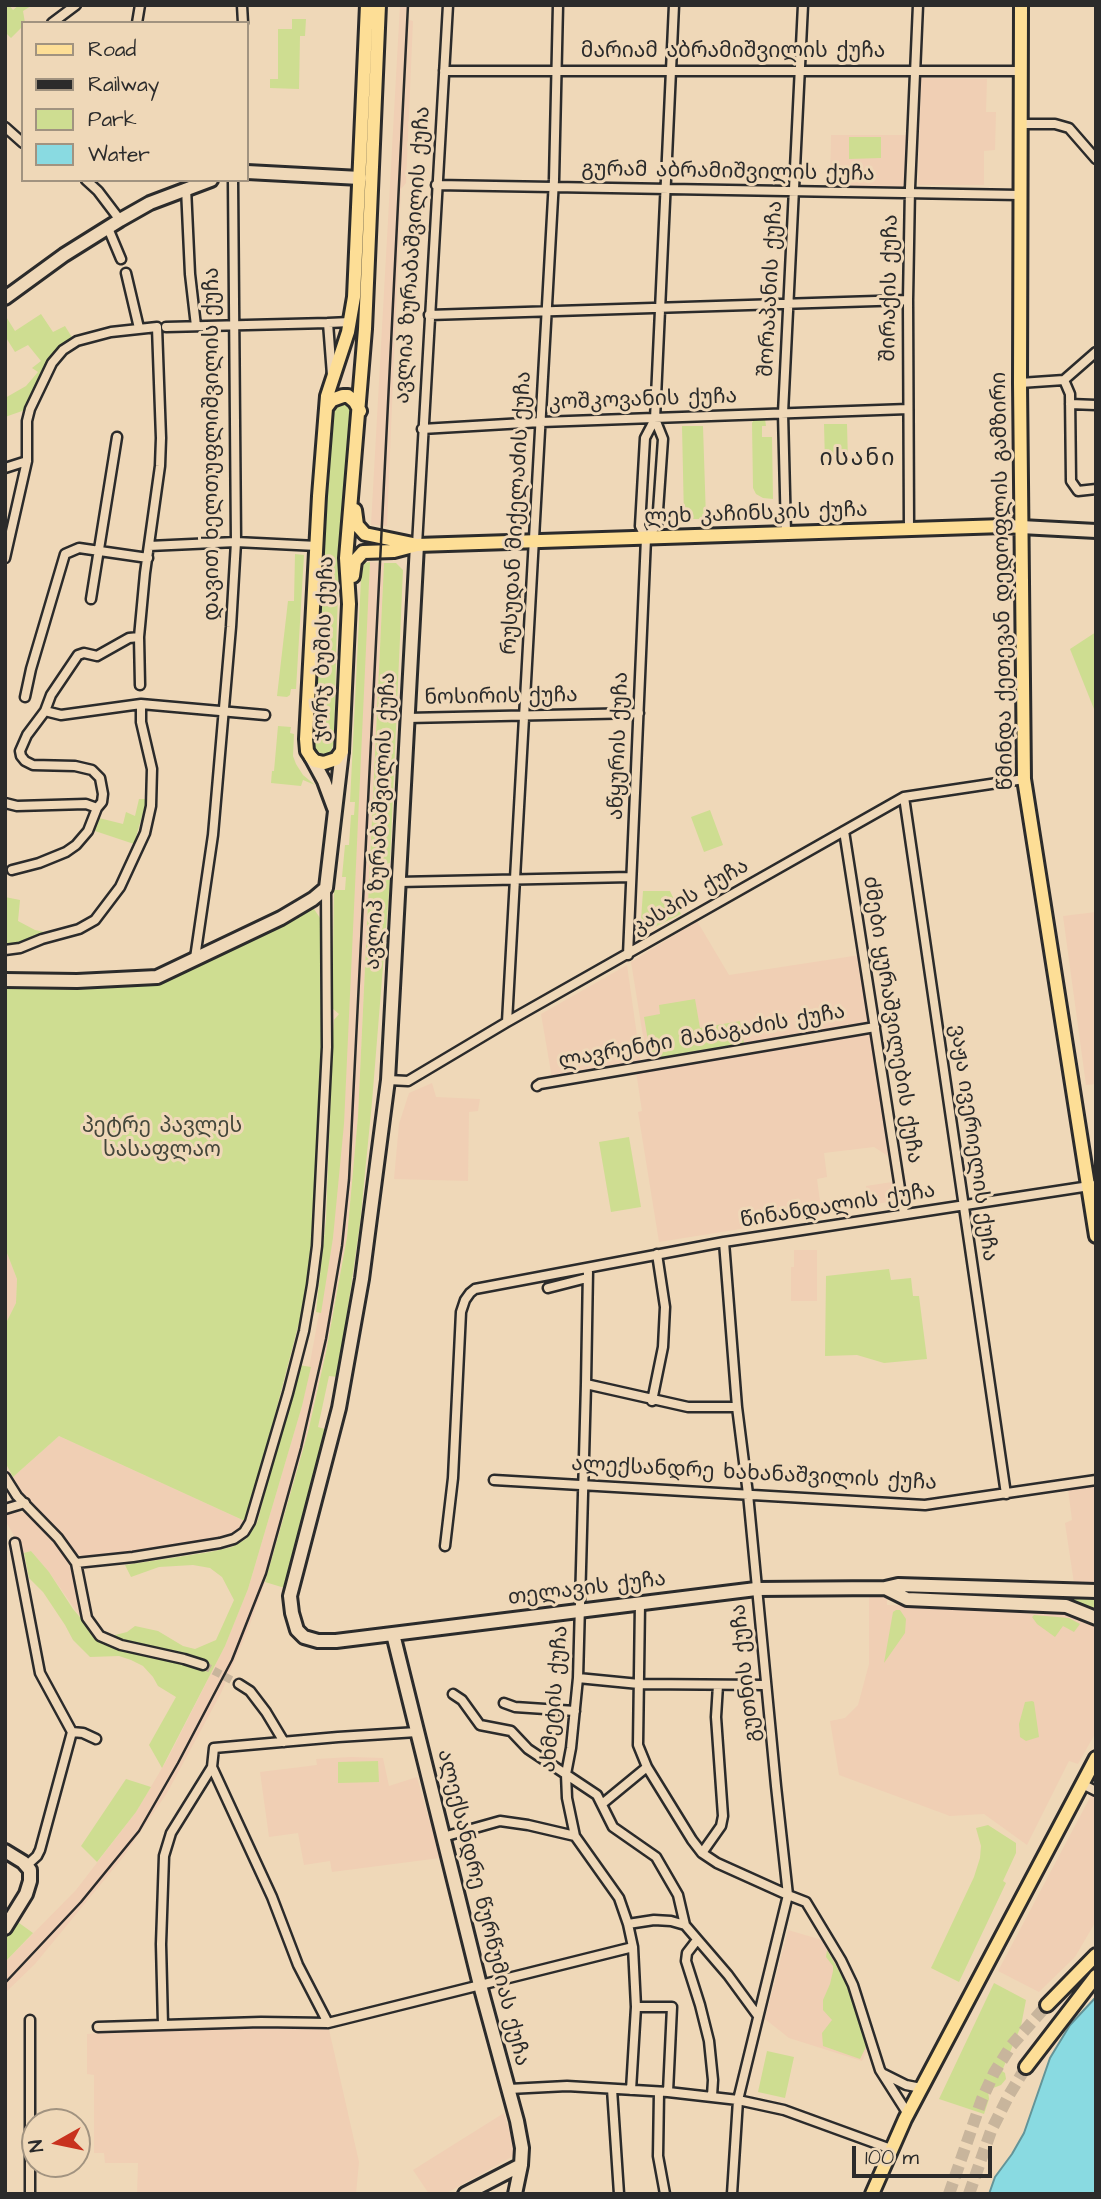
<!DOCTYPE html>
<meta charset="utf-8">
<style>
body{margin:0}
#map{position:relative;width:1101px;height:2199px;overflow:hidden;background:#efd8b8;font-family:"Architects Daughter",sans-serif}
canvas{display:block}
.frame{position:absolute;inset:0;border:7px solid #2b2b2b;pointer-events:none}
.legend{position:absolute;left:21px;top:21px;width:228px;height:161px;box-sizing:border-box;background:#efd8b8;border:2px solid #a19380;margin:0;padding:9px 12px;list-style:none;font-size:21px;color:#2b2b2b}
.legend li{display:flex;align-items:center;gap:14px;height:35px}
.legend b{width:35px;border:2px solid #a19380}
.north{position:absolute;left:21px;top:2108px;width:70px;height:70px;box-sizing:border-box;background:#efd8b8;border:2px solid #a19380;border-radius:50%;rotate:261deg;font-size:19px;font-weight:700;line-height:28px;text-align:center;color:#2b2b2b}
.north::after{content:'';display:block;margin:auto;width:24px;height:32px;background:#c8321e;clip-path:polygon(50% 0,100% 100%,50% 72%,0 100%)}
.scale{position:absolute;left:852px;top:2146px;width:140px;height:32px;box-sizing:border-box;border:4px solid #2b2b2b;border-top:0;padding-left:9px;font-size:21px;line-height:24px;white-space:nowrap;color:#2b2b2b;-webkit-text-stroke:5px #efd8b8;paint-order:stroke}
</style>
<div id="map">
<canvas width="1101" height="2199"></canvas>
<div class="frame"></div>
<ul class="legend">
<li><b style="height:9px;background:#fdde96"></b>Road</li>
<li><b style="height:9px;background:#2b2b2b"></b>Railway</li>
<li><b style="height:19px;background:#cedd91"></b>Park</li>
<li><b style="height:19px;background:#89dae1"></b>Water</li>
</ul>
<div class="north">N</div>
<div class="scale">100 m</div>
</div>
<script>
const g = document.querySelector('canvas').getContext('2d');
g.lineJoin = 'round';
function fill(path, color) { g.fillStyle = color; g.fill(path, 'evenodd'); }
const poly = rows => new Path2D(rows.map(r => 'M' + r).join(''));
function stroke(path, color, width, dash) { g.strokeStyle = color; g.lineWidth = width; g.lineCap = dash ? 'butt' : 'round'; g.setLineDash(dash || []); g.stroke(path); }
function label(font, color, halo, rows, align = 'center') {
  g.font = font + ' "Architects Daughter","Noto Sans Georgian",sans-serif'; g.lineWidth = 6; g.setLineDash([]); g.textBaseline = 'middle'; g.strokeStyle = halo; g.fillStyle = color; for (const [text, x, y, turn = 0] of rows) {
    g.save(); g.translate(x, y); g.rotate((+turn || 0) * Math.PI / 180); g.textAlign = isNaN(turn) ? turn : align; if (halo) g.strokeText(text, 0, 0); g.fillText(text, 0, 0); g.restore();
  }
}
fill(poly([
 [400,5,410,5,409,20,413,21,406,183,401,189,387,526,371,525],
 [921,78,987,79,986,112,996,112,995,150,984,151,984,185,918,185],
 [831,135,910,135,908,184,902,190,830,187],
 [370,562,384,563,358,1116,347,1237,326,1352,308,1432,268,1573,249,1627,221,1693,167,1793,124,1856,35,1964,5,1993,5,1962,76,1890,136,1812,168,1758,225,1646,248,1589,302,1406,333,1238],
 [1096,912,1096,1084,1086,1085,1063,916],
 [697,921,729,975,860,955,891,1158,874,1147,824,1153,827,1177,817,1179,822,1216,659,1242,638,1112,642,1111,636,1071,735,1049,647,1061,631,962],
 [627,965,641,1064,552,1078,541,1014],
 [432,1083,436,1097,480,1099,478,1111,469,1112,468,1181,394,1179,399,1124,409,1093],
 [892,1182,895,1201,869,1205,866,1186],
 [5,1248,17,1279,16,1303,5,1325],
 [794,1250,817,1250,817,1301,791,1301,791,1267,794,1267],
 [59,1436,247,1522,236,1533,221,1538,133,1554,85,1557,73,1552,23,1494,13,1477],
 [1096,1485,1096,1583,1074,1583,1065,1523,1072,1520,1068,1489],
 [23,1512,33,1517,63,1554,74,1574,86,1625,49,1572,31,1551,24,1553,5,1520,5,1513],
 [887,1591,887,1605,1057,1611,1086,1618,1096,1626,1096,1732,1078,1764,1069,1761,1027,1845,984,1814,950,1816,839,1775,830,1721,845,1718,858,1705,869,1664,869,1592],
 [351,1757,383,1758,389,1786,417,1777,440,1858,332,1872,330,1861,304,1865,298,1833,269,1837,260,1772,317,1765,316,1759],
 [1096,1786,1096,1921,1075,1957,1039,1992,998,1971],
 [788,1930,822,1940,846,1980,869,2047,862,2061,789,2038,765,2019],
 [328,2025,359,2162,356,2194,137,2194,138,2163,105,2163,104,2153,94,2153,94,2075,87,2074,87,2034,146,2029],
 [504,2113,517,2154,445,2194,429,2194,413,2170]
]), '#f0cfb4');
fill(poly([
 [5,5,9,5,13,10,19,5,31,6,23,11,25,23,23,23,23,26,11,38,5,32],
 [292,19,306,19,305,36,300,36,299,89,270,88,270,79,278,79,278,29,292,29],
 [849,137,881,137,881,158,849,159],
 [41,314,53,332,65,326,73,339,65,343,58,350,32,400,25,404,25,410,5,417,5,398,26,386,38,372,32,368,41,361,28,345,15,352,5,336,5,315,15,331],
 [346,402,349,405,352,414,342,510,337,620,334,743,330,753,323,754,314,750,312,745,316,637,330,414,332,408,337,403],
 [754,419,765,419,766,426,762,426,762,437,772,437,773,499,763,498,756,494,753,488,752,423],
 [824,424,847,424,848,463,825,463],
 [703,426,706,519,684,519,682,426],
 [295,554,304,555,296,689,291,689,290,695,287,697,277,696,288,601,294,601],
 [370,562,344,1124,333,1238,321,1313,316,1312,326,1219,333,1032,334,1020,339,1014,332,1008,334,890,345,890,346,877,342,877,345,845,349,845,351,815,354,815,355,802,350,802,361,579,364,563],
 [384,563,396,563,403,570,390,863,375,866,374,876,390,880,372,1102,360,1224,338,1377,329,1376,318,1427,328,1430,328,1435,294,1556,288,1589,265,1582,308,1432,326,1352,347,1237,358,1116],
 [1096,632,1096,714,1070,649],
 [278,726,291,727,290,733,294,734,293,756,296,764,303,775,315,785,303,780,301,786,271,783,272,771,274,771],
 [139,799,147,799,134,844,95,831,95,824,99,818,123,824,126,812,135,816],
 [710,810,723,845,704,852,691,817],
 [643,891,670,891,681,914,651,929,641,920],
 [5,897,20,900,18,921,35,930,49,933,17,946,5,947],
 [312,906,320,918,322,1092,312,1252,301,1315,247,1522,59,1436,13,1477,5,1462,5,1325,16,1303,17,1279,5,1248,5,983,151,982],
 [695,999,700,1028,740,1021,744,1043,651,1059,644,1017,660,1014,659,1005],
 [629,1137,641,1207,611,1212,599,1142],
 [889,1269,891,1280,911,1278,913,1296,919,1296,927,1359,884,1363,857,1355,825,1356,826,1276],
 [299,1365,311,1367,302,1406,248,1589,225,1646,162,1768,149,1745,176,1697,158,1686,153,1677,143,1666,131,1660,119,1656,90,1657,73,1640,65,1625,43,1592,29,1578,24,1553,31,1551,49,1572,73,1609,104,1645,115,1635,127,1632,135,1626,158,1631,183,1646,195,1649,216,1640,234,1600,222,1577,210,1568,193,1565,159,1567,131,1577,125,1565,210,1552,232,1547,246,1539,257,1523],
 [977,1594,1096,1597,1096,1612,1084,1605,1064,1599,977,1597],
 [896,1610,900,1610,906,1619,905,1633,884,1663,893,1612],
 [1034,1615,1069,1618,1080,1624,1074,1632,1063,1626,1055,1637,1037,1624,1032,1617],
 [1032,1701,1034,1702,1039,1737,1026,1741,1020,1737,1019,1724,1025,1702],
 [378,1761,379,1782,338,1783,338,1762],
 [126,1779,151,1787,136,1812,97,1862,81,1846],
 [988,1825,1016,1843,1016,1853,1003,1881,1006,1883,959,1982,931,1968,974,1877,980,1858,981,1846,976,1828],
 [15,1920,33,1933,5,1962,5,1934],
 [827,1950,845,1981,866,2041,866,2047,860,2059,823,2046,822,2033,832,2020,823,2010,823,2000,830,1984,833,1971,833,1966,826,1957],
 [994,1983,1026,2000,1021,2026,1002,2071,1005,2073,1006,2079,1001,2085,988,2090,989,2099,984,2114,939,2099],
 [767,2051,794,2057,785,2098,758,2092]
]), '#cedd91');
const water = poly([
 [1096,1997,1096,2194,989,2194,995,2177,1012,2154,1024,2133,1050,2058,1070,2025,1096,1997]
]);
fill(water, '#89dae1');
stroke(water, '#639498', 2);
stroke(poly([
 [203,1665,239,1684]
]), '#c8b59c', 8, [8, 4]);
stroke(poly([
 [949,2194,982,2099,994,2073,1011,2046,1047,2005],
 [969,2194,991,2131,1009,2095,1026,2067]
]), '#c8b59c', 12, [12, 6]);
const street = poly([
 [242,5,243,23],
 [52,23,76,5],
 [137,23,140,5],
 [444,71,1021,71],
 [1020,124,1055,124,1069,128,1096,159],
 [5,127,23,143],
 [86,180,98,191,120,220],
 [436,185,1020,195],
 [186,188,190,274,196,326],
 [108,228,121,259],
 [126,273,139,328],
 [429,315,908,300],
 [166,327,328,323],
 [332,375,328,323,350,322],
 [1064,380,1070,394,1071,481,1078,491,1096,489],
 [1020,383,1064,380,1096,352],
 [1070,404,1096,405],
 [422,429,541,422,908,409],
 [5,468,27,461],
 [909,529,908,300,910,188,918,5],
 [786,533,783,413,803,5],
 [646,538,657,525,663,439,655,419,674,5],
 [417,545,448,5],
 [149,546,236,542,317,546],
 [5,558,27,461,27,421,30,409,52,363,63,350,77,341,111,332,157,327,161,438,160,466,145,573,139,637,140,685],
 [91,599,117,437],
 [25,697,31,669,65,554,79,548,148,558],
 [45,711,51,695,78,655,84,653,97,656,129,638,139,637],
 [407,718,639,713],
 [904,797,1006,1494],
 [5,803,17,806,86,804,97,808],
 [844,831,904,1214],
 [12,870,39,863,66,852,76,845,88,831,97,808,102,802,103,794,100,778,92,770,75,766,33,765,25,761,21,756,20,751,27,735,45,711,61,715,141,704,265,715],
 [398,882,631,877],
 [5,950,20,948,42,939,79,929,95,920,120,887,145,833,151,806,152,769,141,722,141,704],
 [628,955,646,538,640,526,645,438,655,419],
 [195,958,213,835,231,627,236,542,233,180],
 [507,1022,554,180,558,5],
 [388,1080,408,1081,507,1022,904,797,1024,779],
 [537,1086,540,1084,875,1027],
 [724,1242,737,1407,748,1494,776,1786,788,1895,806,1902,841,1960,853,1985,880,2070,908,2114],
 [548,1288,587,1278],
 [586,1384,688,1407,737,1407],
 [652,1401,663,1347,665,1307,657,1254],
 [5,1477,17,1496,58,1538,76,1563,87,1618,100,1636,121,1645,184,1659,203,1665],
 [494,1480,925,1505,1096,1480],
 [5,1509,25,1503],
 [15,1543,40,1673,72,1732,40,1850,37,1856,26,1866],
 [445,1546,453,1478,461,1312,465,1300,470,1293,475,1289,724,1242,1096,1185],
 [76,1563,133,1557,220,1543,234,1539,244,1532,250,1522,288,1393,304,1331,312,1285,317,1246,327,1047,326,888],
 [640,1603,638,1745,647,1767,692,1840,702,1853,717,1863,788,1895,738,2100,732,2194],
 [578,1678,639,1684,766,1685],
 [239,1684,250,1691,266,1712,284,1742],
 [453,1694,462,1700,480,1725,511,1731,528,1749,597,1795,613,1827,656,1857,678,1895,685,1925,728,1975,758,2016],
 [504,1703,515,1707,575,1711],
 [72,1732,83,1733,96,1739],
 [1082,1784,1096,1791],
 [602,1804,647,1767],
 [575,1836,567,1798,566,1774,571,1748,578,1678,586,1384,588,1270],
 [443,1837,500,1821,528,1825,575,1836,619,1898,628,1924,633,1947,636,2007,631,2090],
 [702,1853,721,1826,723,1816,716,1717,718,1685],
 [628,1924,654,1920,671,1921,685,1925],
 [697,1940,687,1953,686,1961,700,2005,709,2041,713,2080,712,2096],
 [636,2007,672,2007,668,2092],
 [30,2020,30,2194],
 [328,2023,298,1965,272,1897,212,1767,214,1748,338,1737,417,1732],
 [163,2025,161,1944,164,1856,171,1833,212,1767],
 [98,2027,261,2022,328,2023,633,1947],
 [884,2074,906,2085,921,2088],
 [509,2089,567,2086,668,2092,738,2100,784,2110,891,2149],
 [612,2089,619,2194],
 [659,2092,658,2156,665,2194]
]);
const secondary = poly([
 [247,172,360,178],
 [5,298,64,255,120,220,150,203,211,180],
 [1021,527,1096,531],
 [417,545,388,1080,362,1279,339,1408,290,1596,292,1613,297,1630,304,1637,318,1641,336,1641,756,1589,885,1588,898,1585,1096,1591],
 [311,757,324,781,334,808],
 [5,980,77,981,157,977,281,918,313,899,326,888,342,751],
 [885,1588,907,1599,1066,1606,1096,1618],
 [393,1634,480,1985,517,2121,522,2148,521,2165,515,2194],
 [5,1851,23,1862,30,1870,30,1881,26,1894,5,1928],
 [465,2194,521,2165]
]);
const primary = poly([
 [367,5,354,297,348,332,327,396,319,496,306,739,307,751,311,757,315,761,324,763,336,759,342,751,349,604,346,558,365,329,379,5],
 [1021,5,1020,383,1024,779,1096,1236],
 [326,408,332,400,343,396,348,396,355,402,360,411],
 [355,510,357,525,365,534,413,544],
 [353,576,355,561,363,552,394,551,417,545,1004,526,1021,527],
 [1047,2005,1096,1955],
 [1026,2067,1096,1976],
 [872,2194,905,2119,1096,1758]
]);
stroke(street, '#2b2b2b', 13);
stroke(secondary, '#2b2b2b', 18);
stroke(primary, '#2b2b2b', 18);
stroke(street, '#efd8b8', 8);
stroke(secondary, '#efd8b8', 12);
stroke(primary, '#fdde96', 12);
stroke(poly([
 [5,1983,81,1902,139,1831,178,1763,232,1660,266,1574,301,1448,326,1339,342,1246,349,1180,408,5]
]), '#2b2b2b', 2.5);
label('21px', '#2b2b2b', '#efd8b8', [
 ["მარიამ აბრამიშვილის ქუჩა",733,53],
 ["გურამ აბრამიშვილის ქუჩა",728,173,1],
 ["ავლიპ ზურაბაშვილის ქუჩა",414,255,-86],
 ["შირაქის ქუჩა",891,288,-89],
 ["შორაპანის ქუჩა",772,289,-87],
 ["კოშკოვანის ქუჩა",643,401,-2],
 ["დავით ხელთუფლიშვილის ქუჩა",214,444,-90],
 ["რუსუდან მიქელაძის ქუჩა",518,513,-87],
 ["ლეხ კაჩინსკის ქუჩა",756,515,-2],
 ["წმინდა ქეთევან დედოფლის გამზირი",1004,581,-91],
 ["ჯორჯ ბუშის ქუჩა",325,649,-88],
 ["ნოსირის ქუჩა",501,698,-1],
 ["აწყურის ქუჩა",620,746,-88],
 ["ავლიპ ზურაბაშვილის ქუჩა",382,821,-87],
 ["კასპის ქუჩა",691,898,-30],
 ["ძმები ყურაშვილების ქუჩა",891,1020,81],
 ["ლავრენტი მანაგაძის ქუჩა",702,1038,-10],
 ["ვაჟა ივერიელის ქუჩა",972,1143,82],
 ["წინანდალის ქუჩა",838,1207,-9],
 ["ალექსანდრე ხახანაშვილის ქუჩა",754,1475,3],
 ["თელავის ქუჩა",587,1590,-7],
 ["გუთნის ქუჩა",747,1673,-96],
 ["ახმეტის ქუჩა",556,1699,-85],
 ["ალექსანდრე წურწუმიას ქუჩა",482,1908,76]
]);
label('21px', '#43463a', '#efd8b8', [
 ["პეტრე პავლეს",162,1128],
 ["სასაფლაო",162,1152]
]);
g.letterSpacing = '2px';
label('23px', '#2b2b2b', '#efd8b8', [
 ["ისანი",858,460]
]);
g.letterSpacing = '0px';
</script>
